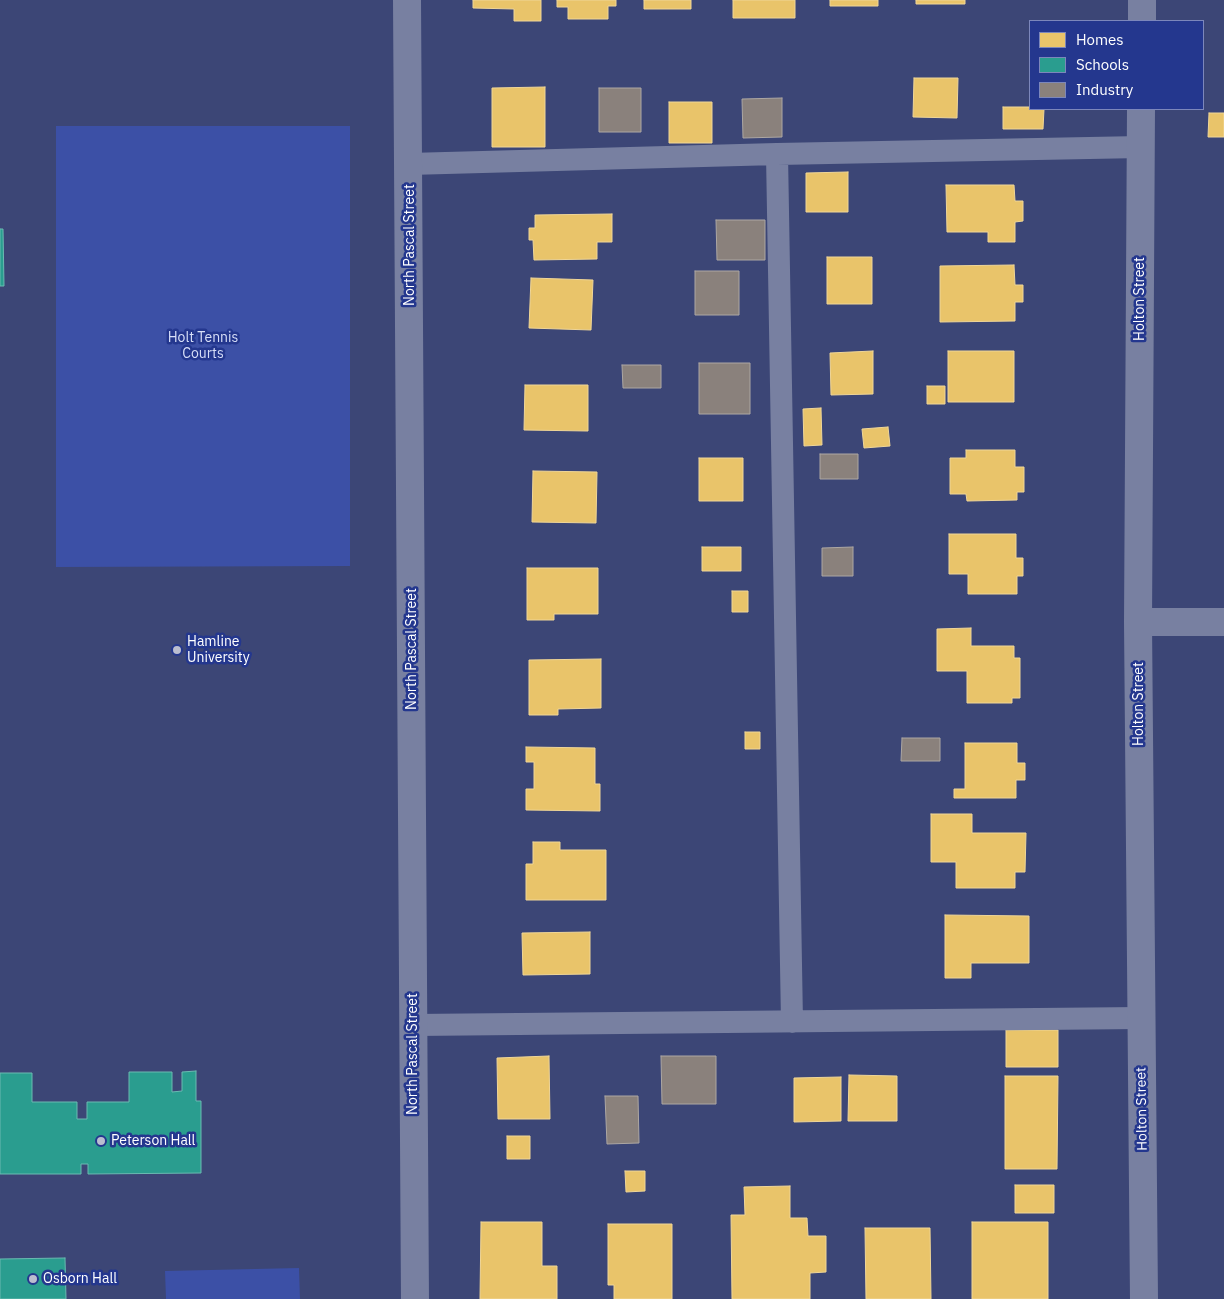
<!DOCTYPE html>
<style>
body{margin:0}
#map{position:relative;width:1224px;height:1299px;overflow:hidden;background:#3c4676;font-family:"IBM Plex Sans",sans-serif}
canvas{display:block}
.legend{position:absolute;left:1029px;top:20px;width:175px;height:90px;box-sizing:border-box;background:#24378e;border:1px solid #7c87bb;margin:0;padding:6px 9px;list-style:none;font-size:15px;color:#fff}
.legend li{display:flex;align-items:center;gap:10px;height:25px}
.legend b{width:25px;border:1px solid #7c87bb}
</style>
<div id="map">
<canvas width="1224" height="1299"></canvas>
<ul class="legend">
<li><b style="height:14px;background:#e9c46a"></b>Homes</li>
<li><b style="height:14px;background:#2a9d8f"></b>Schools</li>
<li><b style="height:14px;background:#8a817c"></b>Industry</li>
</ul>
</div>
<script>
const g = document.querySelector('canvas').getContext('2d');
g.lineJoin = 'round';
function fill(path, color) { g.fillStyle = color; g.fill(path, 'evenodd'); }
const poly = rows => new Path2D(rows.map(r => 'M' + r).join(''));
function stroke(path, color, width, dash) { g.strokeStyle = color; g.lineWidth = width; g.lineCap = dash ? 'butt' : 'round'; g.setLineDash(dash || []); g.stroke(path); }
function label(font, color, halo, rows, align = 'center') {
  g.font = font + ' "IBM Plex Sans",sans-serif'; g.lineWidth = 5; g.setLineDash([]); g.textBaseline = 'middle'; g.strokeStyle = halo; g.fillStyle = color; for (const [text, x, y, turn = 0] of rows) {
    g.save(); g.translate(x, y); g.rotate((+turn || 0) * Math.PI / 180); g.textAlign = isNaN(turn) ? turn : align; if (halo) g.strokeText(text, 0, 0); g.fillText(text, 0, 0); g.restore();
  }
}
fill(poly([
 [56,126,350,126,350,566,56,567],
 [299,1268,300,1299,166,1299,165,1271]
]), '#3c50a6');
const homes = poly([
 [473,0,541,0,541,21,514,21,514,9,473,8,473,0],
 [557,0,616,0,616,6,608,6,608,19,568,19,568,7,557,7,557,0],
 [644,0,691,0,691,9,644,9,644,0],
 [733,0,795,0,795,18,733,18,733,0],
 [830,0,878,0,878,6,830,6,830,0],
 [916,0,965,0,965,4,916,4,916,0],
 [914,78,958,78,957,118,913,117,914,78],
 [545,87,545,147,492,147,492,88,545,87],
 [669,102,712,102,712,143,669,143,669,102],
 [1003,107,1030,107,1030,109,1044,109,1043,129,1003,129,1003,107],
 [1209,113,1224,113,1224,137,1208,137,1209,113],
 [848,172,848,212,806,212,806,173,848,172],
 [946,185,1014,185,1015,201,1023,201,1023,221,1015,222,1015,242,988,242,988,232,947,232,946,185],
 [612,214,612,242,597,242,597,259,534,260,533,240,529,240,529,228,535,228,535,215,612,214],
 [827,257,872,257,872,304,827,304,827,257],
 [1014,265,1015,285,1023,285,1023,302,1015,302,1015,321,940,322,940,266,1014,265],
 [531,278,593,280,591,330,529,328,531,278],
 [873,351,873,394,831,395,830,353,873,351],
 [948,351,1014,351,1014,402,948,402,948,351],
 [525,385,588,385,588,431,524,430,525,385],
 [927,386,945,386,945,404,927,404,927,386],
 [821,408,822,445,804,446,803,409,821,408],
 [888,427,890,446,864,448,862,429,888,427],
 [966,450,1015,450,1015,467,1024,467,1024,492,1017,492,1017,500,967,501,966,494,950,494,950,458,966,458,966,450],
 [699,458,743,458,743,501,699,501,699,458],
 [533,471,597,472,596,523,532,522,533,471],
 [949,534,1016,534,1016,558,1023,558,1023,576,1017,576,1017,594,968,594,968,574,949,574,949,534],
 [702,547,741,547,741,571,702,571,702,547],
 [527,568,598,568,598,614,554,614,554,620,527,620,527,568],
 [732,591,748,591,748,612,732,612,732,591],
 [971,628,971,646,1014,646,1014,658,1020,658,1020,698,1012,698,1012,703,967,703,967,671,937,671,937,629,971,628],
 [601,659,601,708,558,709,558,715,529,715,529,660,601,659],
 [745,732,760,732,760,749,745,749,745,732],
 [965,743,1017,743,1017,763,1025,763,1025,780,1016,780,1016,798,954,798,954,789,965,789,965,743],
 [526,747,595,748,595,784,600,784,600,811,526,810,526,789,534,789,534,762,526,762,526,747],
 [931,814,972,814,972,833,1026,833,1025,872,1015,872,1015,888,956,888,956,862,931,862,931,814],
 [533,842,560,842,560,850,606,850,606,900,526,900,526,864,533,864,533,842],
 [945,915,1029,916,1029,963,971,963,971,978,945,978,945,915],
 [590,932,590,974,523,975,522,933,590,932],
 [1006,1030,1058,1030,1058,1067,1006,1067,1006,1030],
 [549,1056,550,1119,498,1119,497,1058,549,1056],
 [849,1075,897,1076,897,1121,848,1121,849,1075],
 [1005,1076,1058,1076,1057,1169,1005,1169,1005,1076],
 [841,1077,841,1121,794,1122,794,1078,841,1077],
 [507,1136,530,1136,530,1159,507,1159,507,1136],
 [625,1171,645,1171,645,1191,626,1192,625,1171],
 [1015,1185,1054,1185,1054,1213,1015,1213,1015,1185],
 [790,1186,790,1218,807,1218,808,1236,826,1236,826,1272,810,1273,810,1299,732,1299,731,1215,745,1215,744,1187,790,1186],
 [481,1222,542,1222,542,1266,557,1266,557,1299,480,1299,481,1222],
 [972,1222,1048,1222,1048,1299,972,1299,972,1222],
 [608,1224,672,1224,672,1299,614,1299,614,1285,608,1285,608,1224],
 [865,1228,930,1228,931,1299,866,1299,865,1228]
]);
fill(homes, '#e9c46a');
stroke(homes, '#f0d697', 1);
const schools = poly([
 [0,229,3,229,4,286,0,286,0,229],
 [196,1071,196,1101,201,1101,201,1173,88,1174,88,1164,81,1164,81,1174,0,1174,0,1073,32,1073,32,1102,77,1102,77,1119,87,1119,87,1102,129,1102,129,1072,172,1072,172,1092,182,1091,182,1072,196,1071],
 [65,1258,66,1299,0,1299,0,1259,65,1258]
]);
fill(schools, '#2a9d8f');
stroke(schools, '#6abab1', 1);
const industry = poly([
 [599,88,641,88,641,132,599,132,599,88],
 [782,98,782,137,743,138,742,99,782,98],
 [716,220,765,220,765,260,717,260,716,220],
 [695,271,739,271,739,315,695,315,695,271],
 [699,363,750,363,750,414,699,414,699,363],
 [622,365,661,365,661,388,623,388,622,365],
 [820,454,858,454,858,479,820,479,820,454],
 [853,547,853,576,822,576,822,548,853,547],
 [902,738,940,738,940,761,901,761,902,738],
 [661,1056,716,1056,716,1104,662,1104,661,1056],
 [605,1096,638,1096,639,1143,607,1144,605,1096]
]);
fill(industry, '#8a817c');
stroke(industry, '#ada7a3', 1);
stroke(poly([
 [777,154,792,1022],
 [409,164,777,154,1141,147],
 [414,1025,1141,1018]
]), '#7880a1', 22);
stroke(poly([
 [407,0,415,1299],
 [1142,21,1142,0],
 [1141,109,1138,622,1144,1299],
 [1138,622,1224,622]
]), '#7880a1', 28);
for (const [x, y, r, color] of [
 [177,650,5,"#bbbecf"],
 [101,1141,5,"#bbbecf"],
 [33,1279,5,"#bbbecf"]
]) { const dot = new Path2D(); dot.arc(x, y, r, 0, 2 * Math.PI); g.fillStyle = color; g.fill(dot); stroke(dot, '#24378e', 2); }
label('14px', '#fff', '#24378e', [
 ["North Pascal Street",410,245,-90],
 ["Holton Street",1140,299,-90],
 ["North Pascal Street",412,649,-90],
 ["Holton Street",1139,704,-90],
 ["North Pascal Street",413,1054,-90],
 ["Holton Street",1142,1109,-91]
]);
label('14px', '#d8dff8', '#24378e', [
 ["Holt Tennis",203,338],
 ["Courts",203,354]
]);
label('14px', '#fff', '#24378e', [
 ["Hamline",187,642],
 ["University",187,658],
 ["Peterson Hall",111,1141],
 ["Osborn Hall",43,1279]
], 'left');
</script>
